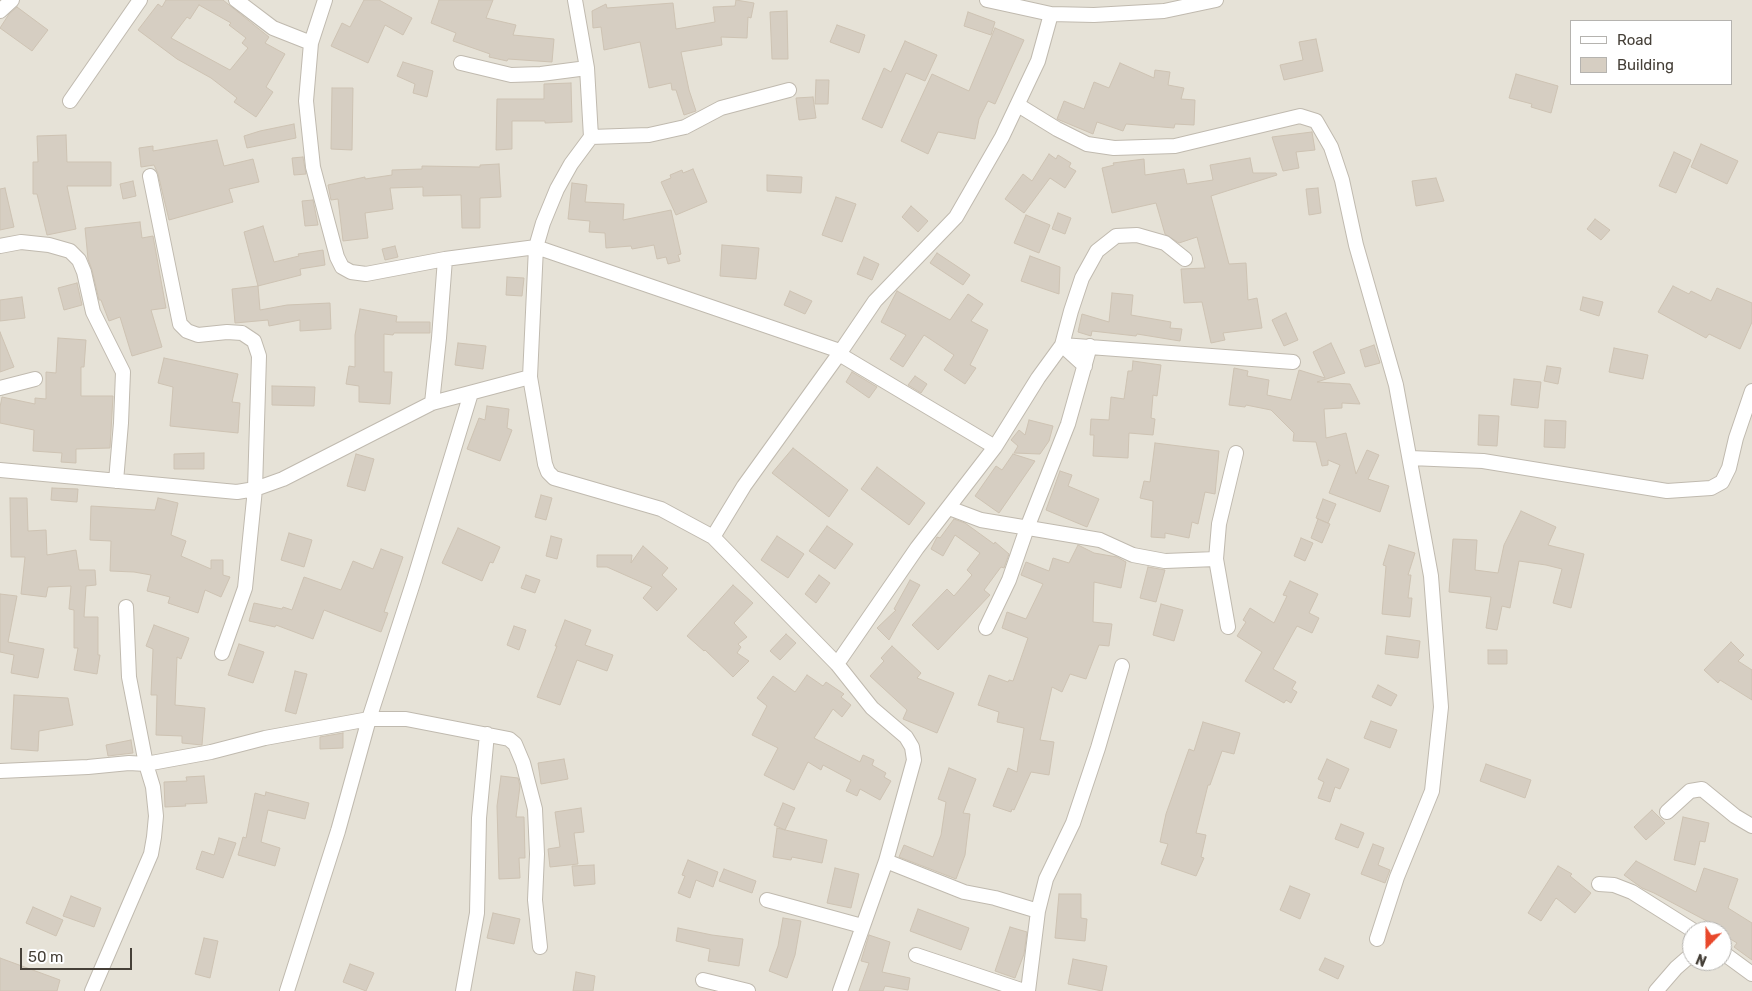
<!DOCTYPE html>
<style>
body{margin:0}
#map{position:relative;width:1752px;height:991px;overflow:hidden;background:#f3f0e8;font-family:Rubik,sans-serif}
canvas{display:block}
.legend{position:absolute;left:1570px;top:20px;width:162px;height:65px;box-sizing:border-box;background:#fff;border:1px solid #b5b3af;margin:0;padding:6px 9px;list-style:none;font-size:15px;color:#464038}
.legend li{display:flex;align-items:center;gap:10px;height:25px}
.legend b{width:25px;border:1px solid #b5b3af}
.north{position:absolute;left:1682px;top:921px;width:50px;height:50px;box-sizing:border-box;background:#fff;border:1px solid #b5b3af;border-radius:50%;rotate:202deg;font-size:14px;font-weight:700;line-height:20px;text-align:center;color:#464038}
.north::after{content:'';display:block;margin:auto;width:18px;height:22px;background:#e8482b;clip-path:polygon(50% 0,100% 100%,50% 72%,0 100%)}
.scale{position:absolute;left:20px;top:948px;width:112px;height:22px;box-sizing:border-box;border:2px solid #464038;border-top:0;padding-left:6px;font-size:15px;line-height:18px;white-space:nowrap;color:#464038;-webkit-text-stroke:4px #fff;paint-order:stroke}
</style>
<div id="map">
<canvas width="1752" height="991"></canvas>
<ul class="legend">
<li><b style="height:6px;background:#fff"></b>Road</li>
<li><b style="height:14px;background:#d6cec2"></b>Building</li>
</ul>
<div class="north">N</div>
<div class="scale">50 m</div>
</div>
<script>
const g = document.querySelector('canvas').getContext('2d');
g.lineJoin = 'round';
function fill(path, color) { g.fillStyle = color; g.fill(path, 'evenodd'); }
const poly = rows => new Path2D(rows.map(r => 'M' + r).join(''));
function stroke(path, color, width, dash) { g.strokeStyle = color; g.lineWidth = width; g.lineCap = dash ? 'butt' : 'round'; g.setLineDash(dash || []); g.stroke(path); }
fill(poly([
 [0,0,1752,0,1752,991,0,991],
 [1571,21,1731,21,1731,84,1571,84],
 [1692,931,1722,931,1722,961,1692,961]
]), '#e6e2d7');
const building = poly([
 [166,0,223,0,269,37,265,43,285,54,266,87,273,92,256,117,234,102,237,98,211,78,177,59,138,30,158,4,162,7,166,0],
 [199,5,231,23,229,25,246,38,242,43,248,48,230,70,171,38,187,17,190,19,199,5],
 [364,0,379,0,412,18,403,35,385,25,368,63,331,46,342,23,350,27,364,0],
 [439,0,493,0,486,18,516,25,513,35,554,39,552,62,508,59,507,61,489,57,490,54,453,41,456,33,431,23,439,0],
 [736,0,754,3,751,18,748,17,747,38,721,37,722,45,681,52,689,90,696,111,684,115,676,90,672,90,671,83,649,88,640,42,604,50,601,27,593,28,592,11,606,4,607,8,673,3,676,29,715,22,713,7,735,6,736,0],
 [17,7,48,30,32,51,0,28,9,14,17,7],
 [787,11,788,59,772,59,770,12,787,11],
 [968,12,995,22,991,35,964,26,968,12],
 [837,25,865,35,859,53,830,42,837,25],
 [995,28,1024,40,995,104,988,101,979,119,975,139,938,132,928,154,901,141,932,74,969,91,995,28],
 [1316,39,1323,71,1284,80,1280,65,1303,60,1299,42,1316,39],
 [905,41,937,55,925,81,906,73,882,128,862,119,884,68,891,72,905,41],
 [403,62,433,71,427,97,413,93,415,84,397,76,403,62],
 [1120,63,1154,78,1155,70,1170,72,1168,85,1184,88,1181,99,1195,100,1194,125,1175,124,1174,128,1126,124,1123,131,1097,122,1093,134,1057,119,1064,101,1084,109,1094,82,1109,88,1120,63],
 [1516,74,1558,86,1551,113,1531,107,1532,104,1509,98,1516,74],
 [816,80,829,80,828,104,815,104,816,80],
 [571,83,572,122,545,123,545,121,512,121,512,149,496,150,497,99,544,99,544,84,571,83],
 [332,88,353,88,352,150,331,149,332,88],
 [813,97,816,118,799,120,796,98,813,97],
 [294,124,296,138,247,148,244,136,260,131,294,124],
 [1312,132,1315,150,1296,152,1299,168,1283,171,1272,137,1312,132],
 [66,135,67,162,111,162,111,186,67,186,76,229,47,235,37,194,33,194,33,162,38,162,37,136,66,135],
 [217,140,224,166,253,159,259,182,229,189,233,202,169,220,158,174,154,165,141,167,139,148,153,146,153,151,217,140],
 [1701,144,1738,161,1727,184,1691,167,1701,144],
 [1674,152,1691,160,1676,193,1659,186,1674,152],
 [1049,154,1056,159,1058,155,1071,163,1069,167,1076,171,1065,188,1050,178,1024,213,1005,199,1023,174,1032,181,1049,154],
 [303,157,306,174,294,175,292,158,303,157],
 [1250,158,1253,173,1276,173,1277,175,1211,196,1229,264,1246,263,1248,300,1257,298,1262,328,1223,333,1225,340,1211,343,1202,302,1184,303,1181,269,1205,268,1197,237,1179,243,1165,234,1156,203,1112,213,1102,168,1114,165,1113,163,1144,159,1145,175,1184,169,1187,184,1213,180,1210,165,1250,158],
 [499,164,501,197,480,198,480,228,462,228,461,195,423,196,423,187,390,188,393,209,365,213,368,238,343,241,338,199,331,200,328,185,365,177,365,179,392,175,392,170,422,169,422,166,480,167,480,165,499,164],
 [693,169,707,202,676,215,661,182,671,178,670,175,682,170,683,173,693,169],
 [767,175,802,177,801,193,767,191,767,175],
 [1436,178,1444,201,1416,206,1412,181,1436,178],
 [133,181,136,196,123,199,120,184,133,181],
 [572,183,587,185,585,202,624,204,623,220,671,210,681,254,678,255,680,261,668,264,666,257,657,259,654,245,632,249,631,246,606,248,605,233,589,232,590,221,568,219,572,183],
 [5,188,14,227,0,230,0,189,5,188],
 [1318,188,1321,213,1309,215,1306,189,1318,188],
 [836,197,856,204,842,242,822,235,836,197],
 [313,200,318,225,305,226,302,201,313,200],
 [911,206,928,221,918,232,902,217,911,206],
 [1058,213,1071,218,1065,234,1052,229,1058,213],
 [1026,215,1050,225,1039,253,1014,243,1026,215],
 [1595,219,1610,230,1601,240,1587,229,1595,219],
 [140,222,142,238,153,236,166,308,151,310,162,347,132,356,120,317,109,321,101,300,99,300,92,270,88,259,85,228,140,222],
 [263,226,274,262,299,256,298,254,323,250,325,265,300,269,301,275,258,286,244,232,263,226],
 [722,245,759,248,756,279,720,276,722,245],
 [395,246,398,257,385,260,382,249,395,246],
 [937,253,970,275,963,285,930,263,937,253],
 [1030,256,1060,267,1059,294,1021,281,1030,256],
 [864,257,879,264,872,280,857,274,864,257],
 [507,277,524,278,522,296,506,295,507,277],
 [77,283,82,305,64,310,58,288,77,283],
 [258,286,260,310,287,305,330,303,331,329,300,331,300,320,269,326,268,320,235,323,232,289,258,286],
 [1673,286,1689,294,1691,291,1711,301,1717,288,1752,303,1752,322,1740,349,1709,334,1706,338,1658,312,1673,286],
 [790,291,812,301,805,314,784,305,790,291],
 [897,291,950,320,968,294,983,304,971,321,988,330,970,365,976,368,965,384,944,370,954,355,924,335,903,367,890,359,906,335,881,322,897,291],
 [1112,293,1133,295,1131,315,1171,322,1170,328,1182,329,1180,341,1137,334,1136,336,1092,331,1091,336,1078,332,1082,314,1109,322,1112,293],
 [22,297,25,318,0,321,0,300,22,297],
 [1583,297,1603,302,1599,316,1580,310,1583,297],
 [360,309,397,316,396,322,430,322,430,333,394,333,393,335,384,334,384,372,392,372,390,404,359,402,359,386,346,384,349,366,355,367,355,335,360,309],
 [1286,313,1298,340,1284,346,1272,320,1286,313],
 [0,332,14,367,0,372,0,332],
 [58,338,86,340,84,367,81,367,81,396,113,396,110,448,76,449,76,463,61,462,62,453,33,451,34,430,0,423,0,407,2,397,35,404,35,398,46,399,46,372,56,373,58,338],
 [458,343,486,346,483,369,455,365,458,343],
 [1331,343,1345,373,1317,382,1350,384,1360,404,1342,403,1342,408,1324,409,1326,438,1346,433,1356,474,1367,450,1379,455,1368,479,1389,486,1380,512,1329,493,1340,465,1328,460,1328,465,1322,466,1316,442,1293,441,1294,433,1271,410,1246,405,1245,407,1229,405,1234,368,1248,371,1247,376,1269,380,1267,395,1291,400,1299,370,1325,378,1313,352,1331,343],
 [1374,345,1380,363,1365,367,1360,350,1374,345],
 [1614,348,1648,355,1643,379,1609,372,1614,348],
 [164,358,238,374,232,402,240,403,238,433,170,426,173,387,158,383,164,358],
 [1133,361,1161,365,1157,396,1153,395,1151,418,1155,419,1153,435,1129,433,1128,458,1093,456,1094,435,1090,435,1091,419,1109,420,1111,397,1124,399,1128,371,1132,371,1133,361],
 [1547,366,1561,368,1558,384,1544,381,1547,366],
 [852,372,877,387,869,398,846,382,852,372],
 [915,376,927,384,921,393,908,385,915,376],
 [1514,379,1541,382,1538,408,1511,405,1514,379],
 [272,386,315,387,314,406,272,405,272,386],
 [487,406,509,409,507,428,512,430,500,461,467,449,479,418,485,420,487,406],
 [1479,415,1499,416,1497,446,1478,445,1479,415],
 [1029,420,1053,426,1049,441,1040,454,1014,453,1018,446,1011,440,1019,430,1025,435,1029,420],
 [1545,420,1566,421,1565,448,1544,447,1545,420],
 [1155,443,1219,451,1215,494,1205,492,1198,524,1192,522,1189,538,1165,533,1165,538,1151,537,1153,501,1140,498,1144,481,1150,482,1155,443],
 [793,448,848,490,829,517,772,473,793,448],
 [204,453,204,469,174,469,174,454,204,453],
 [356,454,374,459,365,491,347,486,356,454],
 [1013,454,1035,461,999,513,975,496,996,466,1002,470,1013,454],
 [877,467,925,503,909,525,861,489,877,467],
 [1060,471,1072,475,1068,486,1099,499,1087,527,1046,510,1060,471],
 [52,488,78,489,77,502,51,500,52,488],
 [541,495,552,498,546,520,535,517,541,495],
 [10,498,27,498,28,531,46,530,47,555,76,550,79,570,95,570,96,585,86,586,84,617,98,617,98,655,100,655,97,674,74,670,78,648,74,648,74,610,69,609,71,586,48,587,46,597,21,594,25,557,11,557,10,498],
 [158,498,178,503,171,535,186,541,181,556,211,569,211,560,223,560,223,575,230,577,221,597,205,590,198,613,168,603,170,597,147,591,151,575,134,572,110,571,111,541,90,540,91,506,155,510,158,498],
 [1323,499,1336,504,1328,523,1316,518,1323,499],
 [1521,511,1556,527,1548,545,1584,554,1571,608,1553,603,1562,569,1546,565,1519,561,1510,608,1502,606,1497,630,1486,628,1491,597,1449,592,1453,539,1477,540,1475,570,1498,573,1504,545,1521,511],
 [954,519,965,523,994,544,995,542,1009,554,1004,568,1001,567,984,590,990,595,938,650,912,625,947,589,954,596,972,575,967,570,980,553,955,535,943,556,931,549,937,537,940,538,954,519],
 [1318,519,1330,524,1322,543,1311,538,1318,519],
 [827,526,853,544,835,569,809,551,827,526],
 [458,528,500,547,493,563,490,562,482,581,442,563,458,528],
 [289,533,312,540,304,567,281,560,289,533],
 [551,536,562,539,557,559,546,556,551,536],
 [777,536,804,554,788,578,761,560,777,536],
 [1301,538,1313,543,1305,561,1294,556,1301,538],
 [1078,545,1094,553,1117,557,1126,562,1121,588,1094,582,1093,622,1112,624,1109,646,1099,645,1086,679,1070,674,1062,692,1052,687,1040,740,1054,742,1049,775,1031,772,1014,810,1012,809,1011,812,993,806,1008,768,1017,772,1024,728,997,722,999,712,978,705,989,675,1008,682,1009,680,1013,681,1028,638,1002,628,1007,612,1026,619,1043,584,1021,575,1026,562,1049,571,1053,558,1069,563,1078,545],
 [1389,545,1415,553,1408,575,1411,575,1408,598,1412,598,1410,617,1382,614,1386,566,1383,565,1389,545],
 [643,546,668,568,662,575,677,589,657,611,643,598,652,587,607,567,597,567,597,555,632,555,631,563,643,546],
 [381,549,403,557,384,612,388,613,381,632,324,610,313,639,276,625,275,627,249,621,254,603,282,609,283,607,292,610,304,577,341,590,353,561,373,569,381,549],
 [1148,567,1165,570,1156,602,1140,598,1148,567],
 [526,575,540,580,535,593,521,588,526,575],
 [819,575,830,583,816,603,805,594,819,575],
 [910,580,920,585,889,640,877,628,896,610,894,609,910,580],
 [1290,581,1318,594,1309,613,1319,618,1312,633,1297,626,1273,669,1296,682,1292,689,1297,692,1291,703,1286,700,1284,703,1245,681,1262,652,1237,636,1246,622,1243,620,1250,608,1274,623,1287,596,1283,595,1290,581],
 [733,585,753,603,734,623,747,637,738,644,741,647,737,653,749,661,733,677,705,650,704,651,687,636,733,585],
 [0,594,17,596,8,642,44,649,38,678,11,673,14,655,0,652,0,594],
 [1161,604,1183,610,1174,641,1153,635,1161,604],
 [565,620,591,630,585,645,613,655,607,671,577,660,560,705,537,697,557,646,555,646,565,620],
 [154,625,189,638,181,659,177,657,175,705,205,708,202,745,182,743,182,736,156,735,157,695,151,695,153,649,146,646,154,625],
 [514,626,526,630,519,650,507,645,514,626],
 [786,634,796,643,780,660,770,651,786,634],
 [1387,636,1420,641,1418,658,1385,654,1387,636],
 [1731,642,1744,655,1738,661,1752,670,1752,700,1720,680,1718,683,1704,670,1731,642],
 [239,644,264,652,253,683,228,675,239,644],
 [892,646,921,673,917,678,954,693,937,733,903,719,907,710,870,676,884,661,881,658,892,646],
 [1488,650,1507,650,1507,664,1488,664,1488,650],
 [295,671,307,674,296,714,285,711,295,671],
 [807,675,823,686,826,682,844,694,841,697,851,705,842,717,833,709,814,738,860,762,863,755,874,760,872,765,886,773,884,777,891,781,880,800,860,789,857,796,846,791,851,780,823,765,821,770,808,762,794,790,764,775,778,748,752,735,767,706,757,698,773,676,795,692,807,675],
 [1378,685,1397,695,1391,706,1372,697,1378,685],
 [14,695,68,698,73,725,39,731,38,751,11,749,14,695],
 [1371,721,1397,730,1390,748,1364,738,1371,721],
 [1203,722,1240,733,1234,754,1222,751,1210,785,1208,785,1196,833,1206,835,1201,857,1204,858,1196,876,1161,864,1168,844,1160,842,1166,814,1189,749,1194,751,1203,722],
 [343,733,343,748,320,749,320,737,343,733],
 [131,740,133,753,108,756,106,745,131,740],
 [564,759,568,779,541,784,538,763,564,759],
 [1327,759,1349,769,1340,789,1335,787,1330,802,1318,798,1324,782,1318,779,1327,759],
 [1486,764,1531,780,1525,798,1480,781,1486,764],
 [949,768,976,779,963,813,970,814,965,855,956,879,899,857,904,845,933,857,941,835,946,802,938,799,949,768],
 [204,776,207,803,185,804,186,806,165,807,164,782,187,781,186,777,204,776],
 [501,776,518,778,520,786,516,817,524,817,525,858,519,858,520,878,499,879,497,806,501,776],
 [266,792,309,803,305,819,268,810,261,842,280,848,275,866,238,855,243,837,246,838,255,793,265,796,266,792],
 [783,803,795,808,785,830,774,825,783,803],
 [581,808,584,832,574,833,578,864,550,867,548,849,560,847,555,812,581,808],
 [1652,810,1665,823,1646,840,1634,827,1652,810],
 [1683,817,1709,823,1705,842,1700,841,1695,865,1674,860,1683,817],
 [1341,824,1364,833,1358,848,1335,839,1341,824],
 [777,828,827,840,822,863,792,857,791,860,773,857,777,828],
 [219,838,236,843,223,878,196,869,202,851,214,855,219,838],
 [1373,844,1384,848,1378,865,1390,870,1385,883,1361,874,1373,844],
 [688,860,718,872,713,887,696,880,690,898,678,893,685,876,682,875,688,860],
 [1636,861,1696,892,1704,868,1738,879,1728,908,1752,923,1752,960,1734,947,1737,943,1722,934,1722,931,1716,930,1718,927,1654,893,1642,888,1624,875,1636,861],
 [594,865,595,884,574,886,572,866,594,865],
 [1558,866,1572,874,1570,876,1591,893,1575,913,1556,898,1541,921,1528,913,1558,866],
 [835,868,859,874,851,908,827,903,835,868],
 [724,869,756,881,752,893,719,881,724,869],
 [1290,886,1310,894,1300,919,1280,910,1290,886],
 [1059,894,1081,894,1081,918,1087,919,1085,941,1055,938,1059,894],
 [71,896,101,908,94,927,63,916,71,896],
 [33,907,63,920,56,936,26,923,33,907],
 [918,909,969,928,961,950,910,931,918,909],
 [493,913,520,919,514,944,487,938,493,913],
 [783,918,801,921,795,955,787,978,769,971,778,946,783,918],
 [1010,927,1027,932,1024,954,1015,978,995,971,1010,927],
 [678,928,712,935,743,939,739,966,708,961,710,949,676,941,678,928],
 [869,935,890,942,882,972,910,978,908,990,885,986,883,991,859,991,869,963,861,961,869,935],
 [204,938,218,941,210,978,195,974,204,938],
 [0,958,60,980,57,991,0,991,0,958],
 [1325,958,1344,966,1338,979,1319,970,1325,958],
 [1073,959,1107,966,1102,991,1068,984,1073,959],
 [350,964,374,973,366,991,343,982,350,964],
 [576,972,595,976,593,991,573,991,576,972]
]);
fill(building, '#d6cec2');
stroke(building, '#cec3b3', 1);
const street = poly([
 [236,0,273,28,311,43],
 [325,0,311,43,306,101,313,167,337,257,342,267,351,272,366,274,445,259,536,247,840,351],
 [575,0,587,68,591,137,571,164,557,189,543,223,536,247,530,377,545,464,548,472,554,478,661,509,713,537,837,664,872,708,906,737,912,747,914,760,886,861,840,991],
 [987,0,1051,14,1094,15,1164,11,1216,0],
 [0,11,12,0],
 [461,63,511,75,541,74,587,68],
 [70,101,140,0],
 [1018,105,1057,129,1087,144,1114,148,1175,146,1300,116,1316,121,1331,147,1342,180,1356,245,1396,385,1431,576,1441,707,1432,791,1397,877,1377,939],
 [591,137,649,135,685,127,721,108,789,90],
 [150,176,180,324,187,331,198,335,227,332,242,333,254,341,259,356,255,489,245,588,222,653],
 [0,246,21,242,49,245,70,251,79,260,84,272,93,312,123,372,121,423,116,481],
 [1062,345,1293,362],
 [1062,345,1085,366],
 [839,354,995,447],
 [0,388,35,379],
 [432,403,439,338,445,259],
 [1410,458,1483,461,1667,491,1711,488,1722,482,1729,468,1736,438,1752,391],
 [0,470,237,492,255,489,283,479,432,403,530,377],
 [949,508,981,520,1100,540,1133,555,1165,561,1216,559],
 [713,537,744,486,839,354,875,301,956,217,1002,137,1038,61,1051,14],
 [1228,627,1216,559,1219,524,1236,453],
 [986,628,1009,580,1027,528,1068,424,1090,346],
 [837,664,917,548,995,447,1038,378,1062,345,1071,311,1082,278,1097,251,1116,236,1137,235,1165,243,1185,259],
 [0,771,88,767,129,763,146,764,211,752,265,738,369,719,406,719,509,739,515,744,523,763,535,809,537,854,535,900,540,947],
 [1667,812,1690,791,1702,789,1735,816,1752,826],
 [886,861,964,892,995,898,1038,911,1046,879,1073,823,1098,748,1122,666],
 [1599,884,1614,885,1632,892,1694,931],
 [767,900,862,926],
 [1722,952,1752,974],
 [916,955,1024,991],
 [703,980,748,991],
 [92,991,151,854,154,837,156,816,153,787,146,764,129,677,126,607],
 [287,991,338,831,369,719,414,580,471,393],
 [463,991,477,913,479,818,487,734],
 [1028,991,1038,911],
 [1656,991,1676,968,1692,954]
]);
stroke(street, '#c0baaf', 16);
stroke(street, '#fff', 14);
</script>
